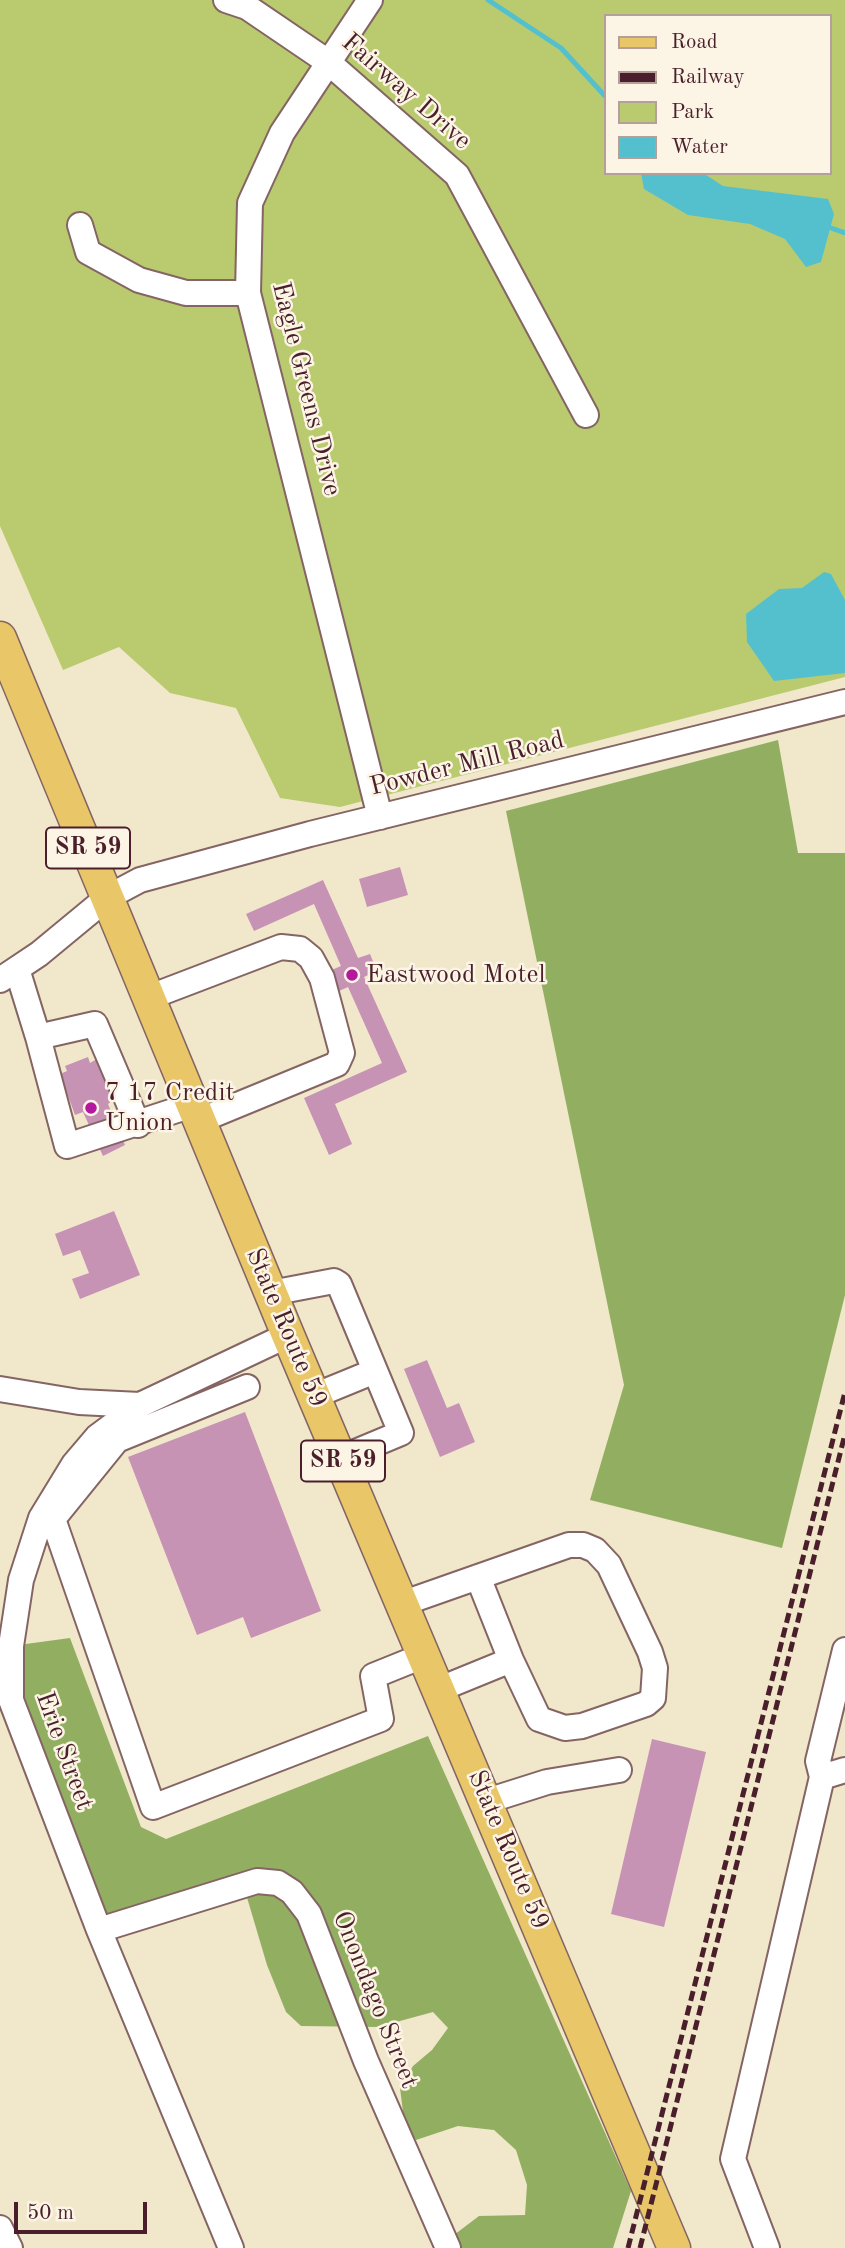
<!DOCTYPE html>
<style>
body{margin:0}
#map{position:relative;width:845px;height:2248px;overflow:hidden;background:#f1e7ca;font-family:"Old Standard TT",serif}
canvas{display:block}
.legend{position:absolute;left:604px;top:14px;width:228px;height:161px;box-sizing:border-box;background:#fcf5e5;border:2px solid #b59f9b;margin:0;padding:9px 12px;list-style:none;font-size:21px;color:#4a1f2b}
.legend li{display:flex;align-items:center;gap:14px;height:35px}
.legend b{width:35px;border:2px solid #b59f9b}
.scale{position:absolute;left:14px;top:2202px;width:133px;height:32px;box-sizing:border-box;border:4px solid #4a1f2b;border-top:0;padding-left:9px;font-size:21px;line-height:24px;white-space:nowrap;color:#4a1f2b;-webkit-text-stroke:5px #fcf5e5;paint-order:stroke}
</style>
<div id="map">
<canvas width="845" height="2248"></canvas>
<ul class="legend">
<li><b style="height:9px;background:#e9c769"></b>Road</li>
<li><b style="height:9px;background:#4a1f2b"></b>Railway</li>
<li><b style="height:19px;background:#b9cb6e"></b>Park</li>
<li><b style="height:19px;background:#54c0ce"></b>Water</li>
</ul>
<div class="scale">50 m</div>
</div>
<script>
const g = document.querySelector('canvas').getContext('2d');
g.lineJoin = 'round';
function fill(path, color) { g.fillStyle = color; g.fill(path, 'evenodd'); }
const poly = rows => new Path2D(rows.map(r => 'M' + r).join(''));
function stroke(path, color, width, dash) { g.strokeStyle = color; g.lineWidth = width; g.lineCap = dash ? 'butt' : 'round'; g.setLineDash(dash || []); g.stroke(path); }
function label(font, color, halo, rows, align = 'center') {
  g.font = font + ' "Old Standard TT",serif'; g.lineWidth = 5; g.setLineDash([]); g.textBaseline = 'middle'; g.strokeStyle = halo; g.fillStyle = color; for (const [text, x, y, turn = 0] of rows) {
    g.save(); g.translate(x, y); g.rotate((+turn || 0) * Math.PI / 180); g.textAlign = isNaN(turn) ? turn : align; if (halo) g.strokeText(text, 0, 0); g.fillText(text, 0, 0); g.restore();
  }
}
fill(poly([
 [0,0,845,0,845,677,340,807,280,798,236,708,170,693,119,647,63,670,0,526],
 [605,16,829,16,829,173,605,173]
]), '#b9cb6e');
fill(poly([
 [778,740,798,853,845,853,845,1295,782,1548,590,1500,624,1385,506,811],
 [70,1638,141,1827,166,1839,428,1736,631,2191,613,2248,448,2248,446,2241,479,2216,525,2215,527,2185,516,2150,494,2130,458,2126,416,2140,404,2120,400,2088,413,2066,432,2050,448,2028,433,2012,378,2027,301,2026,286,2012,267,1965,243,1884,99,1930,11,1700,11,1646]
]), '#92af61');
fill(poly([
 [641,173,703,173,723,186,828,199,834,214,821,262,806,267,785,239,750,224,688,215,644,189],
 [824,572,831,574,845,600,845,673,774,681,747,642,746,614,779,589,802,588]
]), '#54c0ce');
stroke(poly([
 [488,0,561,48,605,96],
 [831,228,845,233]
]), '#54c0ce', 5);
fill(poly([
 [400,867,408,895,367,907,359,879],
 [323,880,358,958,370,954,377,971,364,977,407,1072,335,1104,352,1144,329,1155,304,1098,382,1063,348,987,337,992,327,972,341,966,314,904,254,931,246,914],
 [88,1057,90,1063,97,1059,113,1100,108,1104,125,1145,103,1156,83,1112,75,1115,60,1074,67,1071,65,1066],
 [114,1211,140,1275,80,1299,72,1279,89,1273,80,1250,63,1256,55,1234],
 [427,1360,447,1408,459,1403,475,1442,440,1457,404,1369],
 [245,1412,321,1611,251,1638,243,1617,197,1635,128,1457],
 [652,1739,706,1752,664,1927,611,1914]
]), '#c793b5');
const minor = poly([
 [226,0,247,7,328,62,457,175,586,415],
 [370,0,282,133,250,203,248,293,380,817],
 [80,225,88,252,139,280,186,293,248,293],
 [17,969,38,1037,95,1024,138,1125],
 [0,980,39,954,108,897,140,880,310,834,845,702],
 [150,997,281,947,300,949,311,958,322,978,342,1053,337,1064,201,1120],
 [38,1037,67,1146,195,1104],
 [271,1293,334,1281,339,1284,401,1433,341,1458],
 [247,1387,117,1440,53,1519,153,1807,381,1719,373,1676,425,1655],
 [0,1389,79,1402,140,1405],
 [314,1396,375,1371],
 [404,1603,569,1545,583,1545,595,1550,609,1565,650,1652,655,1668,653,1698,646,1704,582,1726,565,1728,539,1719,511,1660,478,1577],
 [440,1689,511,1660],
 [822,1777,818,1761,845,1650],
 [487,1801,547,1782,619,1770],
 [99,1930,257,1881,278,1883,292,1892,309,1914,366,2061,448,2248],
 [0,2228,10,2248],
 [231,2248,99,1930,11,1700,11,1646,21,1580,41,1518,74,1464,97,1437,140,1405,288,1335],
 [767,2248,733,2159,822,1777,845,1770]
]);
const major = poly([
 [0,638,288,1335,674,2248]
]);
stroke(minor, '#846563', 28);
stroke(major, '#846563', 35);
stroke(minor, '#fff', 24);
stroke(major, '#e9c769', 32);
stroke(poly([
 [628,2248,845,1392],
 [640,2248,845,1434]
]), '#4a1f2b', 5, [10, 5]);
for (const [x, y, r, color] of [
 [352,975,7,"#b5179e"],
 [91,1108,7,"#b5179e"]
]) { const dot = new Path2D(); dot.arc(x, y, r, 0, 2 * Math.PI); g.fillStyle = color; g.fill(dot); stroke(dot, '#fcf5e5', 2.5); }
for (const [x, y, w] of [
 [88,848,84],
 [343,1461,84]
]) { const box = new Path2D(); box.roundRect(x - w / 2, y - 20.5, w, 41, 5); g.fillStyle = '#fcf5e5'; g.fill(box); stroke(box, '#4a1f2b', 2); }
label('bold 24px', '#4a1f2b', null, [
 ["SR 59",88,848],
 ["SR 59",343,1461]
]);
label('26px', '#4a1f2b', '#fcf5e5', [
 ["Fairway Drive",406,92,41],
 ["Eagle Greens Drive",306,389,76],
 ["Powder Mill Road",467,764,-14],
 ["State Route 59",286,1328,67],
 ["Erie Street",64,1751,70],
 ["State Route 59",508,1850,67],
 ["Onondago Street",375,2000,68]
]);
label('26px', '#4a1f2b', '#fcf5e5', [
 ["Eastwood Motel",366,975],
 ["7 17 Credit",105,1093],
 ["Union",105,1123]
], 'left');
</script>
